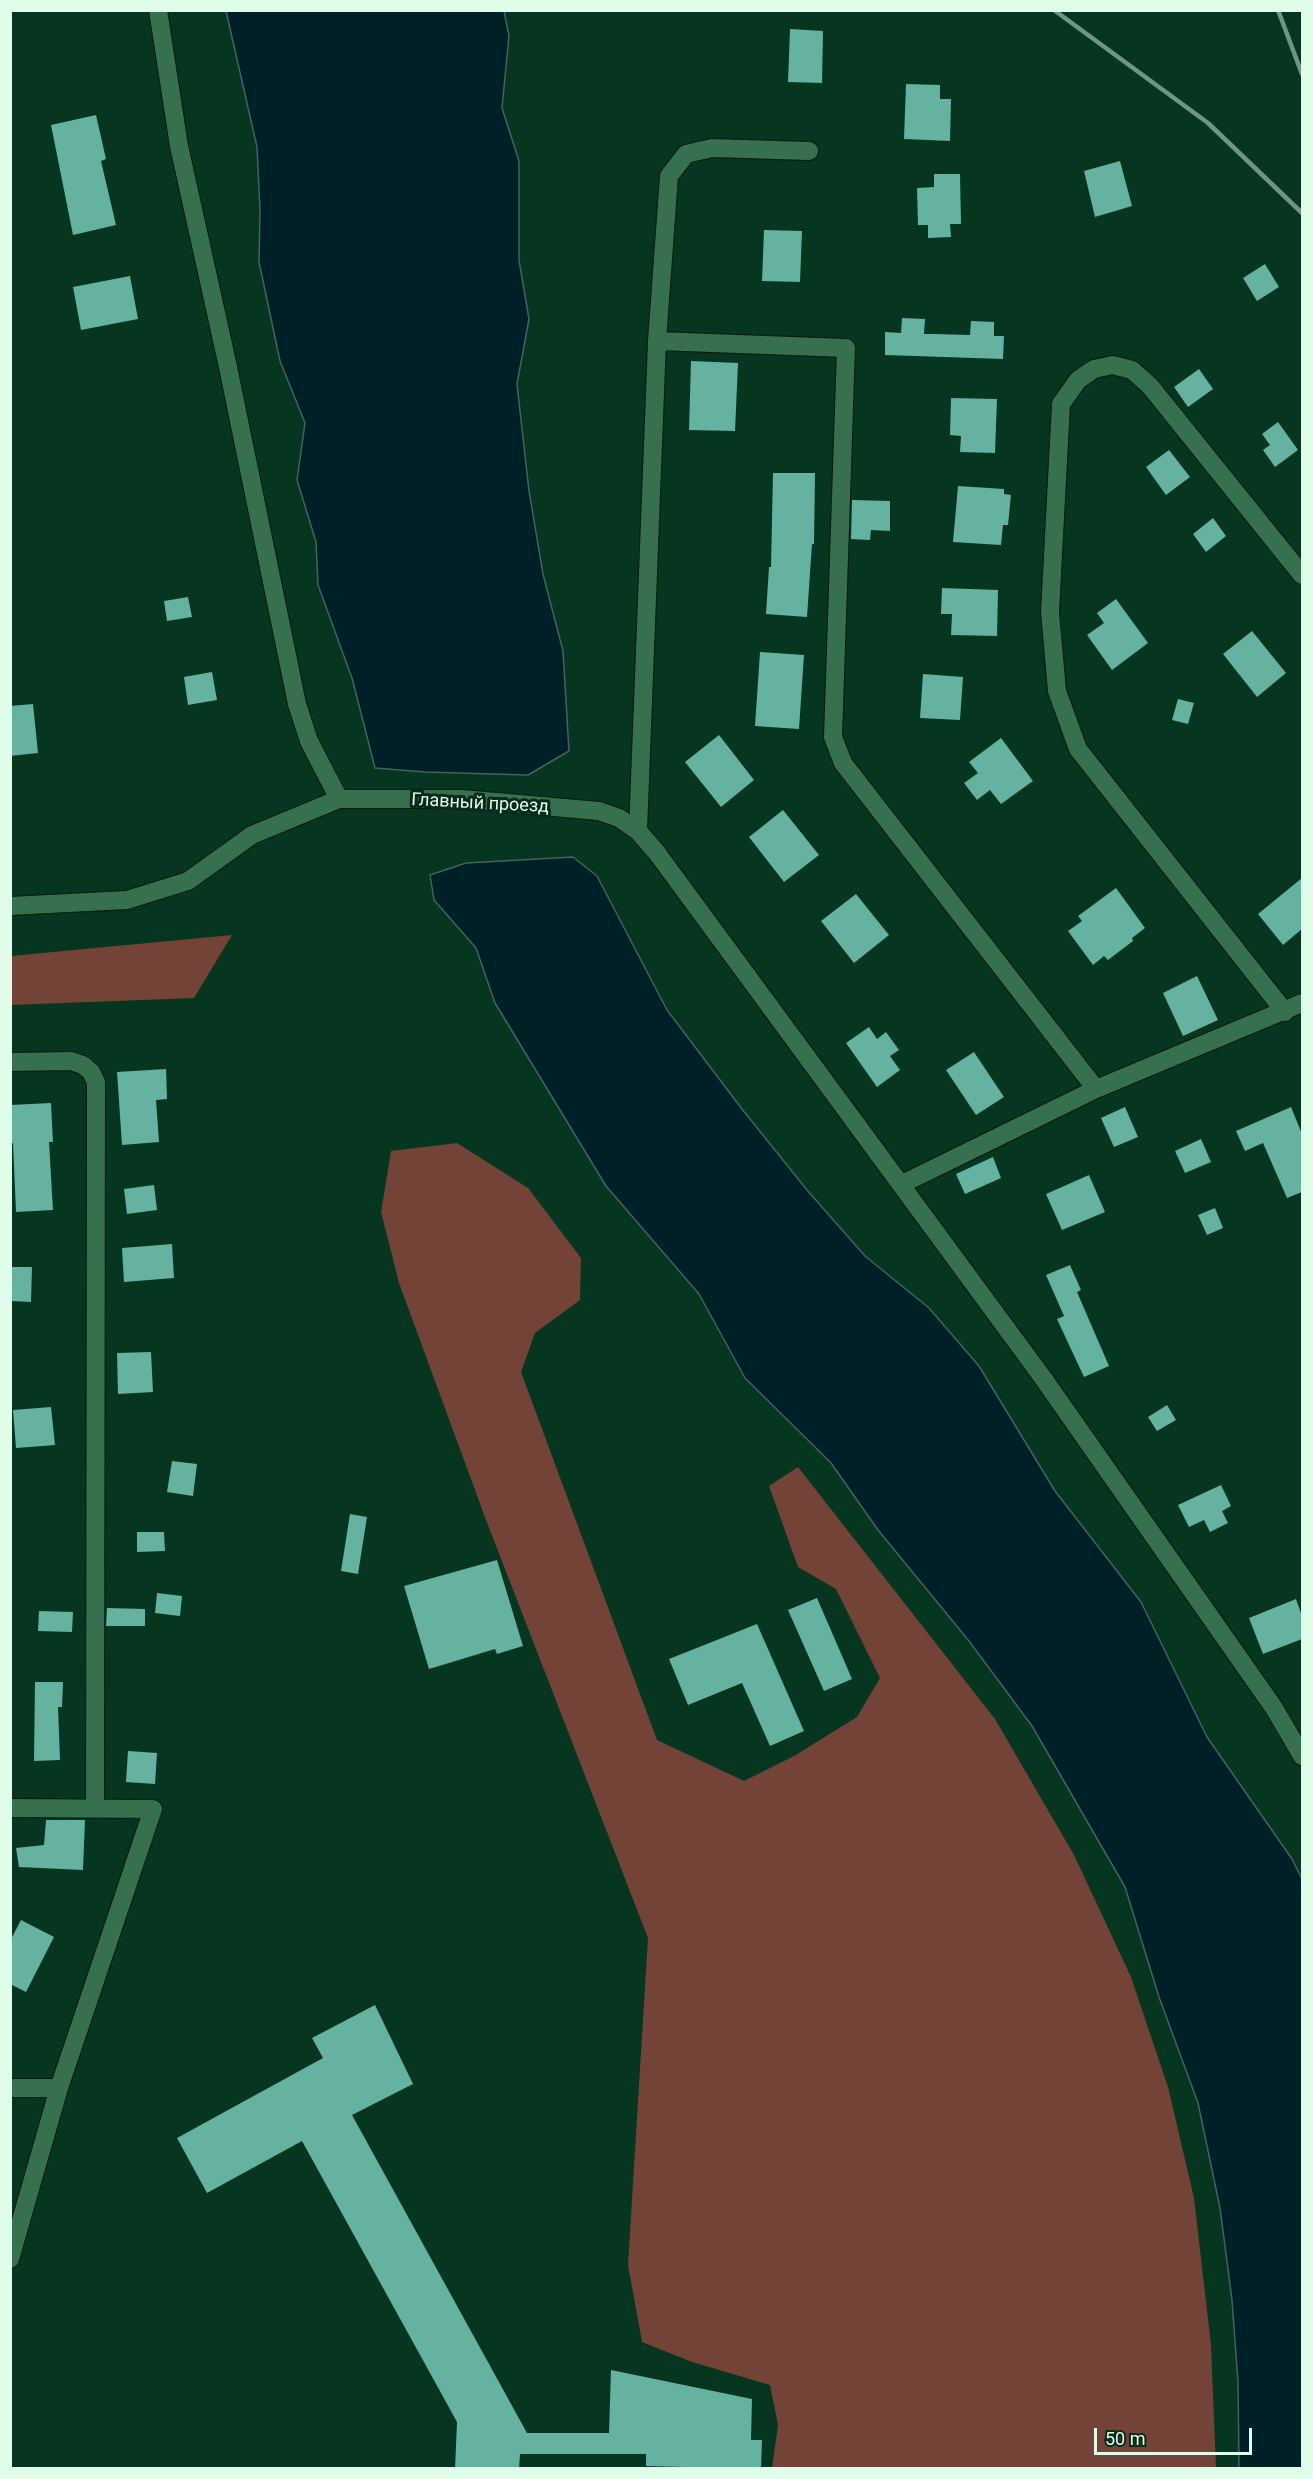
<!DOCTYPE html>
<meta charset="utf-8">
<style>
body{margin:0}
#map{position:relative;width:1313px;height:2479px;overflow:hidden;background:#06361f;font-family:Roboto,sans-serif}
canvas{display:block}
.frame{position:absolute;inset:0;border:12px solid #dffde9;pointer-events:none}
.scale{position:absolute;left:1094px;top:2428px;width:158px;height:27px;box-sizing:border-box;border:3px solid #dffde9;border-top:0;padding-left:8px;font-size:18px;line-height:21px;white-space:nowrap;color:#dffde9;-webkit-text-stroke:4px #0b2a19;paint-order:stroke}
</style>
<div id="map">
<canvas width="1313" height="2479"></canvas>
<div class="frame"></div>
<div class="scale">50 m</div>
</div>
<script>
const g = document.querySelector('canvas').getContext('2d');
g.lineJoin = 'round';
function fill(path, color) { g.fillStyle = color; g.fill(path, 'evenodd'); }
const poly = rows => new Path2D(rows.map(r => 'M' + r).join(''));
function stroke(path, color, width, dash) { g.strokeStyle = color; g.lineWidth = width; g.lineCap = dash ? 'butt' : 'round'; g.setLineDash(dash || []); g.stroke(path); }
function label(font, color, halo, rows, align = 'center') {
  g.font = font + ' Roboto,sans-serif'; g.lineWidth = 6; g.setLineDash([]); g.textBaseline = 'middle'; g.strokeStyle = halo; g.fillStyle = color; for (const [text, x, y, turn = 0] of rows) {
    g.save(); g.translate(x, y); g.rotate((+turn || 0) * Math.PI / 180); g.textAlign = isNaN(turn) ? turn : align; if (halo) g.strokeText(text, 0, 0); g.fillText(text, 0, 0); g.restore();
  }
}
fill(poly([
 [232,935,194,998,11,1005,11,956],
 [457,1143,528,1188,581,1258,580,1300,535,1333,521,1372,657,1740,744,1781,794,1756,857,1717,880,1678,836,1589,798,1567,769,1486,798,1467,995,1719,1074,1855,1131,1977,1168,2087,1194,2198,1211,2345,1216,2468,772,2468,778,2425,770,2385,692,2362,642,2342,628,2265,648,1938,486,1520,399,1283,381,1212,391,1151]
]), '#724336');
const water = poly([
 [226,11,504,11,509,36,502,108,519,161,519,260,529,319,517,384,529,491,543,574,563,651,569,751,528,775,425,772,375,768,352,678,318,585,316,542,297,480,305,423,280,361,259,262,260,211,257,147,226,11],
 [573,857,597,876,667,1010,742,1109,807,1190,865,1256,929,1308,979,1366,1055,1491,1141,1602,1207,1737,1292,1859,1302,1879,1302,2468,1239,2468,1238,2382,1232,2300,1220,2208,1198,2103,1159,1997,1125,1887,1032,1726,969,1641,878,1530,831,1463,745,1378,699,1294,606,1186,495,1003,476,948,434,900,430,875,466,863,573,857]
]);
fill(water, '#002028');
stroke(water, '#436262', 1.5);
fill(poly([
 [790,29,823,31,822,83,788,82],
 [906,84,940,85,940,99,951,99,950,141,904,139],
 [96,115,106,159,101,161,116,225,73,235,51,125],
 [1120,161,1132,206,1095,217,1084,171],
 [934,174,960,174,961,224,950,224,951,237,928,238,928,225,918,225,917,188,934,187],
 [764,230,802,231,800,282,762,281],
 [1265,264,1279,287,1257,301,1243,278],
 [130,276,138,319,81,330,73,287],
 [902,318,925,319,924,334,935,334,970,335,971,321,994,322,994,336,1004,336,1003,359,885,355,885,332,901,333],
 [691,361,738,363,735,431,689,430],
 [1199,369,1213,389,1188,407,1174,387],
 [951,398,997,399,995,453,960,452,961,436,950,435],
 [1278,422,1298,450,1275,467,1263,450,1270,445,1262,434],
 [1169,450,1190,477,1166,495,1146,467],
 [773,473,815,473,814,544,812,544,807,617,766,614,769,567,771,567],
 [958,486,1004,489,1004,494,1011,495,1008,525,1003,525,1001,545,953,542],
 [852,500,890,501,890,531,871,530,870,540,851,539],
 [1213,518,1226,536,1206,552,1193,534],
 [942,588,998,590,997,636,951,635,952,614,941,614],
 [188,597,192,617,167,621,164,601],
 [1116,599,1148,643,1112,670,1087,635,1104,623,1097,613],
 [1252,631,1286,673,1257,697,1223,654],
 [760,652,804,655,799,729,755,726],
 [212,672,217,700,188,705,184,677],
 [923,674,963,677,960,720,920,718],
 [1178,699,1194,703,1188,724,1172,720],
 [33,704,38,753,10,756,10,706],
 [719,735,754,780,721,807,685,762],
 [1001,738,1033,781,1001,804,990,790,977,800,964,783,978,773,969,762],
 [783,810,819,855,784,882,749,837],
 [1302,878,1302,929,1283,945,1258,914],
 [1116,888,1145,928,1132,938,1133,941,1108,960,1104,956,1093,965,1068,931,1082,921,1078,916],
 [856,894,889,935,854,963,821,921],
 [1197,976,1218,1020,1183,1036,1163,993],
 [869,1027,877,1039,886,1032,899,1050,890,1056,900,1070,877,1087,846,1043],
 [974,1052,1004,1097,976,1115,946,1070],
 [166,1069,167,1099,156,1100,159,1142,122,1145,117,1072],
 [51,1103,53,1142,49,1142,53,1210,16,1212,13,1143,10,1144,10,1105],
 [1125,1107,1138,1137,1114,1147,1101,1118],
 [1291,1107,1302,1134,1302,1192,1287,1198,1263,1143,1245,1151,1236,1131],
 [1201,1139,1211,1162,1185,1173,1175,1151],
 [993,1157,1001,1178,965,1194,956,1174],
 [1089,1175,1105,1212,1062,1230,1046,1194],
 [154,1185,157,1210,127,1214,124,1189],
 [1215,1208,1223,1228,1207,1235,1198,1215],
 [172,1244,174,1278,124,1282,122,1248],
 [1070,1265,1081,1290,1077,1292,1109,1366,1084,1377,1057,1319,1064,1316,1046,1275],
 [10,1267,32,1267,31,1302,10,1301],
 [151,1352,153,1392,118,1394,117,1353],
 [1167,1405,1176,1420,1157,1431,1148,1417],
 [51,1407,55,1445,16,1448,13,1410],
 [172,1461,197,1464,193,1496,167,1492],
 [1221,1485,1231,1506,1222,1511,1228,1523,1210,1532,1204,1520,1189,1527,1178,1505],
 [350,1514,367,1517,358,1574,341,1571],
 [137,1532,164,1532,165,1551,137,1552],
 [497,1560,523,1646,497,1654,495,1649,429,1669,404,1586],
 [157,1593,182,1596,180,1616,155,1613],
 [817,1598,852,1679,824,1691,788,1610],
 [1296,1599,1302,1616,1302,1639,1263,1654,1249,1618],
 [107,1608,145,1609,145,1626,106,1626],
 [39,1611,73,1612,72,1632,38,1631],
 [757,1624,804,1731,770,1746,742,1683,688,1705,669,1659],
 [35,1682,63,1682,62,1707,58,1707,60,1760,34,1761],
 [128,1751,157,1753,155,1784,126,1782],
 [46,1820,85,1820,83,1870,19,1867,16,1848,44,1845],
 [21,1920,54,1937,26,1992,10,1984,10,1941],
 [375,2005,413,2084,352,2115,527,2433,609,2433,611,2370,752,2399,751,2440,762,2440,761,2469,646,2466,646,2454,520,2454,519,2469,455,2469,457,2422,302,2141,207,2193,177,2138,323,2058,312,2038]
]), '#64b29f');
const minor = poly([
 [158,10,179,146,228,367,297,704,309,741,339,799],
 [657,341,846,348,833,737,843,763,1096,1089],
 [638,831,657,341,669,176,686,154,712,148,809,151],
 [10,906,127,900,188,881,252,835,339,799,462,799,599,811,619,818,638,831,657,853,1043,1378,1274,1708,1302,1756],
 [1285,1012,1078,749,1057,691,1050,612,1061,404,1078,380,1094,369,1113,365,1132,370,1150,386,1302,575],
 [10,1062,71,1061,83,1065,91,1072,96,1082,95,1809],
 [902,1184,1096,1089,1302,1003],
 [10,1808,153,1809,59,2088,10,2259],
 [10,2088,59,2088]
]);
stroke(minor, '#001b0b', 20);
stroke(minor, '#36704e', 18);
stroke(poly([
 [1054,10,1208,123,1302,213],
 [1278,10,1302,74]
]), '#6f9681', 4.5);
label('18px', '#dffde9', '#0b2a19', [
 ["Главный проезд",480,804,3]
]);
</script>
